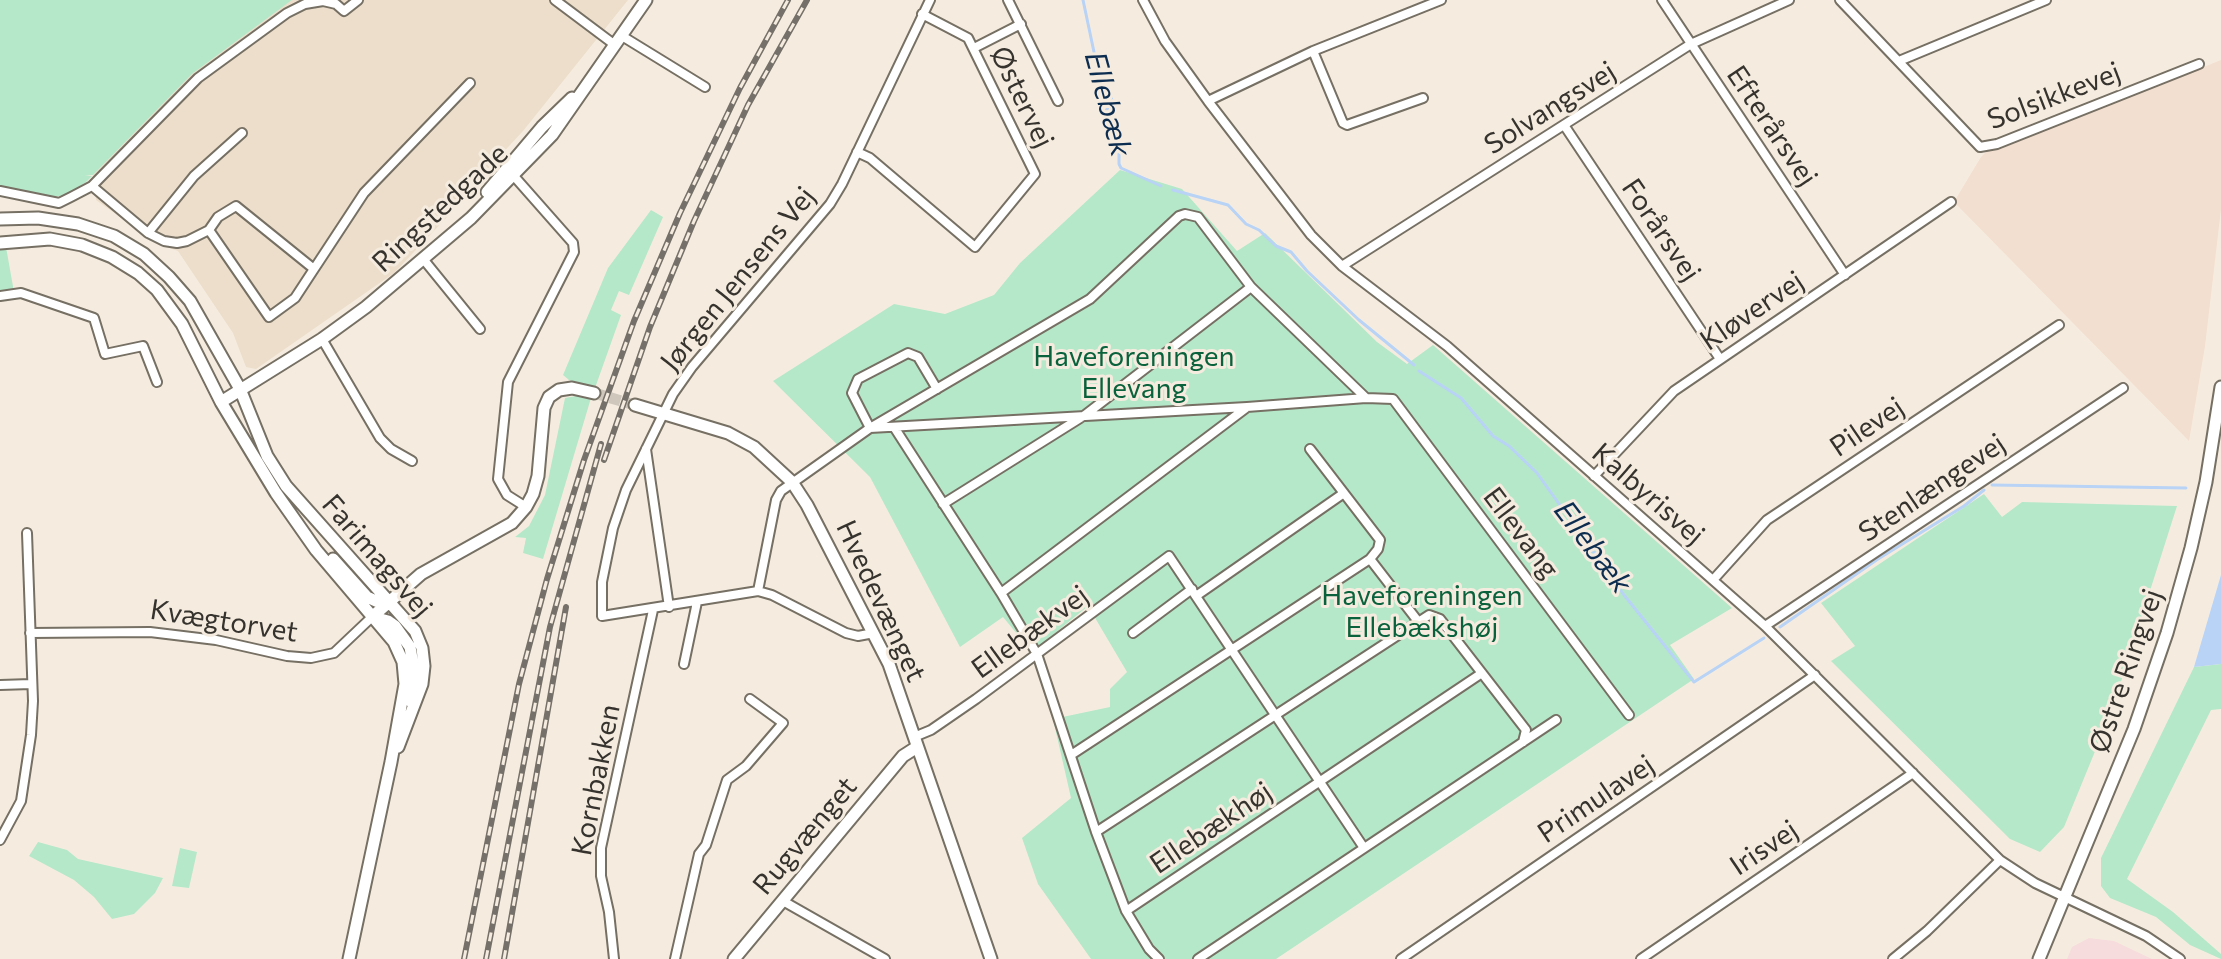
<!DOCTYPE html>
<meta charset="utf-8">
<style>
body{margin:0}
canvas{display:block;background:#f5ecdf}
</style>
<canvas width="2221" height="959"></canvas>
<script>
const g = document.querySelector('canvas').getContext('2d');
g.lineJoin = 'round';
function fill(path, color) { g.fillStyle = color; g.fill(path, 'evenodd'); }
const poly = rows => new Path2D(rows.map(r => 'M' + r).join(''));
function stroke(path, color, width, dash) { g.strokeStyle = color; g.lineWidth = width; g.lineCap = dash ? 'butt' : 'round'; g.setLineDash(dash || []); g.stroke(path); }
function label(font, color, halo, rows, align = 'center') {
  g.font = font + ' Commissioner,sans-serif'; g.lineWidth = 6; g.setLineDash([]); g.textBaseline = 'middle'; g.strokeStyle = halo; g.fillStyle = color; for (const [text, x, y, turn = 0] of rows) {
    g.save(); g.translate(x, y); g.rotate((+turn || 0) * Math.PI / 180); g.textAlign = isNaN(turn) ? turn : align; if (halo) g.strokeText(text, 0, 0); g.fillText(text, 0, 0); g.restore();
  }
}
fill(poly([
 [2089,938,2114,941,2152,959,2067,959,2072,947]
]), '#f7dcdd');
fill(poly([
 [292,0,628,0,523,131,470,188,449,215,394,273,256,369,246,367,233,333,178,251,158,244,96,200,93,175,192,74]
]), '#ecdeca');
fill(poly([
 [2221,60,2221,209,2205,346,2189,441,1954,202,1981,157,1988,150,2000,149]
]), '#f3dfd0');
fill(poly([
 [0,0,292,0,192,74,93,175,85,175,92,176,86,182,67,195,45,198,0,186],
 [1120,170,1182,189,1237,251,1265,233,1377,342,1407,364,1433,345,1732,608,1670,645,1694,679,1276,959,1091,959,1038,884,1022,838,1071,798,1053,719,1110,707,1110,689,1127,672,1088,606,1032,652,1003,617,960,647,870,477,773,381,894,304,945,314,994,295,1020,263],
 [651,210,663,217,629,295,619,291,611,310,621,315,595,388,569,380,563,375,608,268],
 [6,247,14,292,0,296,0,248],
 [576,396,591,398,543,559,523,553,526,538,515,537,529,526,545,495,565,398],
 [1984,494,2002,517,2022,502,2177,506,2112,710,2064,827,2040,852,2010,839,1831,661,1855,646,1821,603],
 [2221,664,2221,709,2211,710,2127,879,2173,912,2221,954,2221,959,2190,945,2156,917,2110,898,2101,886,2101,858,2194,667],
 [38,842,67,850,78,859,163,878,155,893,134,914,112,919,94,897,74,880,29,856],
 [180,848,197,852,189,888,172,886]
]), '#b5e8c9');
fill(poly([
 [2221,575,2221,664,2194,667]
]), '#b8d3f6');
stroke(poly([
 [1083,0,1102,90,1110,95,1112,100,1106,111,1114,136,1111,143,1119,153,1119,164,1121,168,1161,186],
 [1173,190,1228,205,1246,224,1259,230,1276,246,1291,252,1307,271,1359,320,1414,365],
 [1419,371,1461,398,1493,436,1509,446,1537,473,1624,595,1694,682,1764,638],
 [1992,485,2186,488],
 [1780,627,1878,559,1964,506,1984,490]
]), '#b8d3f6', 3);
stroke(poly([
 [594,393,635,405]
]), '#cfc7bc', 11, [11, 5.5]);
const street = poly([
 [555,0,615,45],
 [1008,0,1058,101],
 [1143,0,1165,41,1208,101,1311,235,1342,266,1447,346,1765,626,2000,860,2035,883,2146,936,2180,959],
 [1662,0,1845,275],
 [1840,0,1980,147,1997,144,2199,64],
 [622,36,705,87],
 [974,48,1021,24],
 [1313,51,1343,123,1347,125,1423,98],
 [1899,61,2046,0],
 [1208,101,1313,51,1441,0],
 [1564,125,1720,359],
 [857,152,870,158,975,247,1035,174,968,38,922,14],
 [513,175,573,243,574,252,508,382,498,479,507,495,526,507],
 [92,186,148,233,194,176,242,133],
 [0,191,59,203,71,197,92,186,198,78,287,13,305,4,323,1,336,4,344,11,358,0],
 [148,233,164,241,177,243,187,241,209,230],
 [424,260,480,329],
 [1342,266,1691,44,1789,0],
 [314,269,236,206,218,217,209,230,269,317,295,298,314,269,318,263,364,193,470,83],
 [0,296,21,293,94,318,105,354,143,346,157,382],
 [322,339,380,438,391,449,412,461],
 [937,389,918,357,908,353,858,379,852,393,870,428,1247,407,1366,398,1393,399,1629,715],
 [894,427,1001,593,1037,654,1096,832,1126,911,1149,949,1159,959],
 [646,449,669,607],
 [1594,476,1674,391,1951,202],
 [943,504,1085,415,1251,287],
 [1370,559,1417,620],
 [1713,580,1767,520,2059,325],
 [758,591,776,500,781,491,870,428,1090,299,1179,216,1185,214,1198,217,1251,287,1366,398],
 [1001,593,1246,408],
 [1196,596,1344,493],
 [1765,626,2123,388],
 [30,633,150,632,216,640,287,656,311,658,334,653,372,617],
 [874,633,858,636,846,633,772,595,758,591,602,616,602,582,613,528,626,490,673,394,692,367,830,204,842,184,930,0],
 [1133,633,1192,589],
 [684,664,697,602],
 [0,685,31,684],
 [914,737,931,730,976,699,1169,556,1364,848],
 [1071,755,1370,559,1378,549,1380,540,1310,449],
 [1096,832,1429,615,1440,619,1526,730,1523,742],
 [0,840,21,801,31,735,33,701,27,533],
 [783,901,885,959],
 [1126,911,1482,673],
 [614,959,609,912,601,876,601,848,653,610],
 [675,959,699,854,706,845,727,780,746,766,783,723,750,699],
 [1198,959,1556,720],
 [1401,959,1815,675],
 [1641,959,1913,773],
 [1893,959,1927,931,2000,860]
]);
const secondary = poly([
 [487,192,542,127,572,98],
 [0,219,38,218,78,224,114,236,144,254,169,277,190,301,240,389,267,456,286,486,415,631,422,648,424,666,422,684,398,747],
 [0,243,50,239,82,245,112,257,138,273,157,290,182,324,221,402,276,493,316,550,394,642,403,662,405,684,391,762,349,959],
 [221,402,322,339,366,307,471,218,552,135,646,0],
 [635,405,728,433,754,447,792,482,807,505,889,664,991,959],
 [333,559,367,597,378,602,390,602],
 [372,617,421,574,512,523,526,507,533,494,538,476,544,408,549,397,559,390,572,388,594,393],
 [373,617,388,621,395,626,410,647,414,670,412,703],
 [734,959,903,756,917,747],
 [2039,959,2134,729,2167,633,2191,548,2206,482,2221,387]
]);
stroke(street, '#766f63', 12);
stroke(secondary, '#766f63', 15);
stroke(street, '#fff', 8);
stroke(secondary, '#fff', 11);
const rail = poly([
 [604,460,650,327,694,221,748,105,807,0],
 [464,959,519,684,547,579,584,460,634,321,680,213,740,88,788,0],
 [486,959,550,627,601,444],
 [504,959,566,607]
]);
stroke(rail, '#757069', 6);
stroke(rail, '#f5ecdf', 3, [9]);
label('28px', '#36332e', '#f5ecdf', [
 ["Solsikkevej",2054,96,-21],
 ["Østervej",1022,97,64],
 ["Solvangsvej",1550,108,-32],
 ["Efterårsvej",1772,126,56],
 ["Ringstedgade",440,208,-43],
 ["Forårsvej",1661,230,56],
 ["Jørgen Jensens Vej",738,279,-51],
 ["Kløvervej",1752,311,-34],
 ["Pilevej",1867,427,-34],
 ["Stenlængevej",1932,488,-34],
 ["Kalbyrisvej",1648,494,41],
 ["Ellevang",1521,533,53],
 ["Farimagsvej",377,556,49],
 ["Hvedevænget",881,601,65],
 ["Kvægtorvet",224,621,9],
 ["Ellebækvej",1030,632,-36],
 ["Østre Ringvej",2126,671,-71],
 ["Kornbakken",596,780,-79],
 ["Primulavej",1596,799,-34],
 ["Ellebækhøj",1211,828,-34],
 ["Rugvænget",805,836,-50],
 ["Irisvej",1764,848,-34]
]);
label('28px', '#0a623c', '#f5ecdf', [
 ["Haveforeningen",1134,357],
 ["Ellevang",1134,389],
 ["Haveforeningen",1422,596],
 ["Ellebækshøj",1422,628]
]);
label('italic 30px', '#0d2d50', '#f5ecdf', [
 ["Ellebæk",1108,104,75],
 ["Ellebæk",1593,547,53]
]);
</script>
